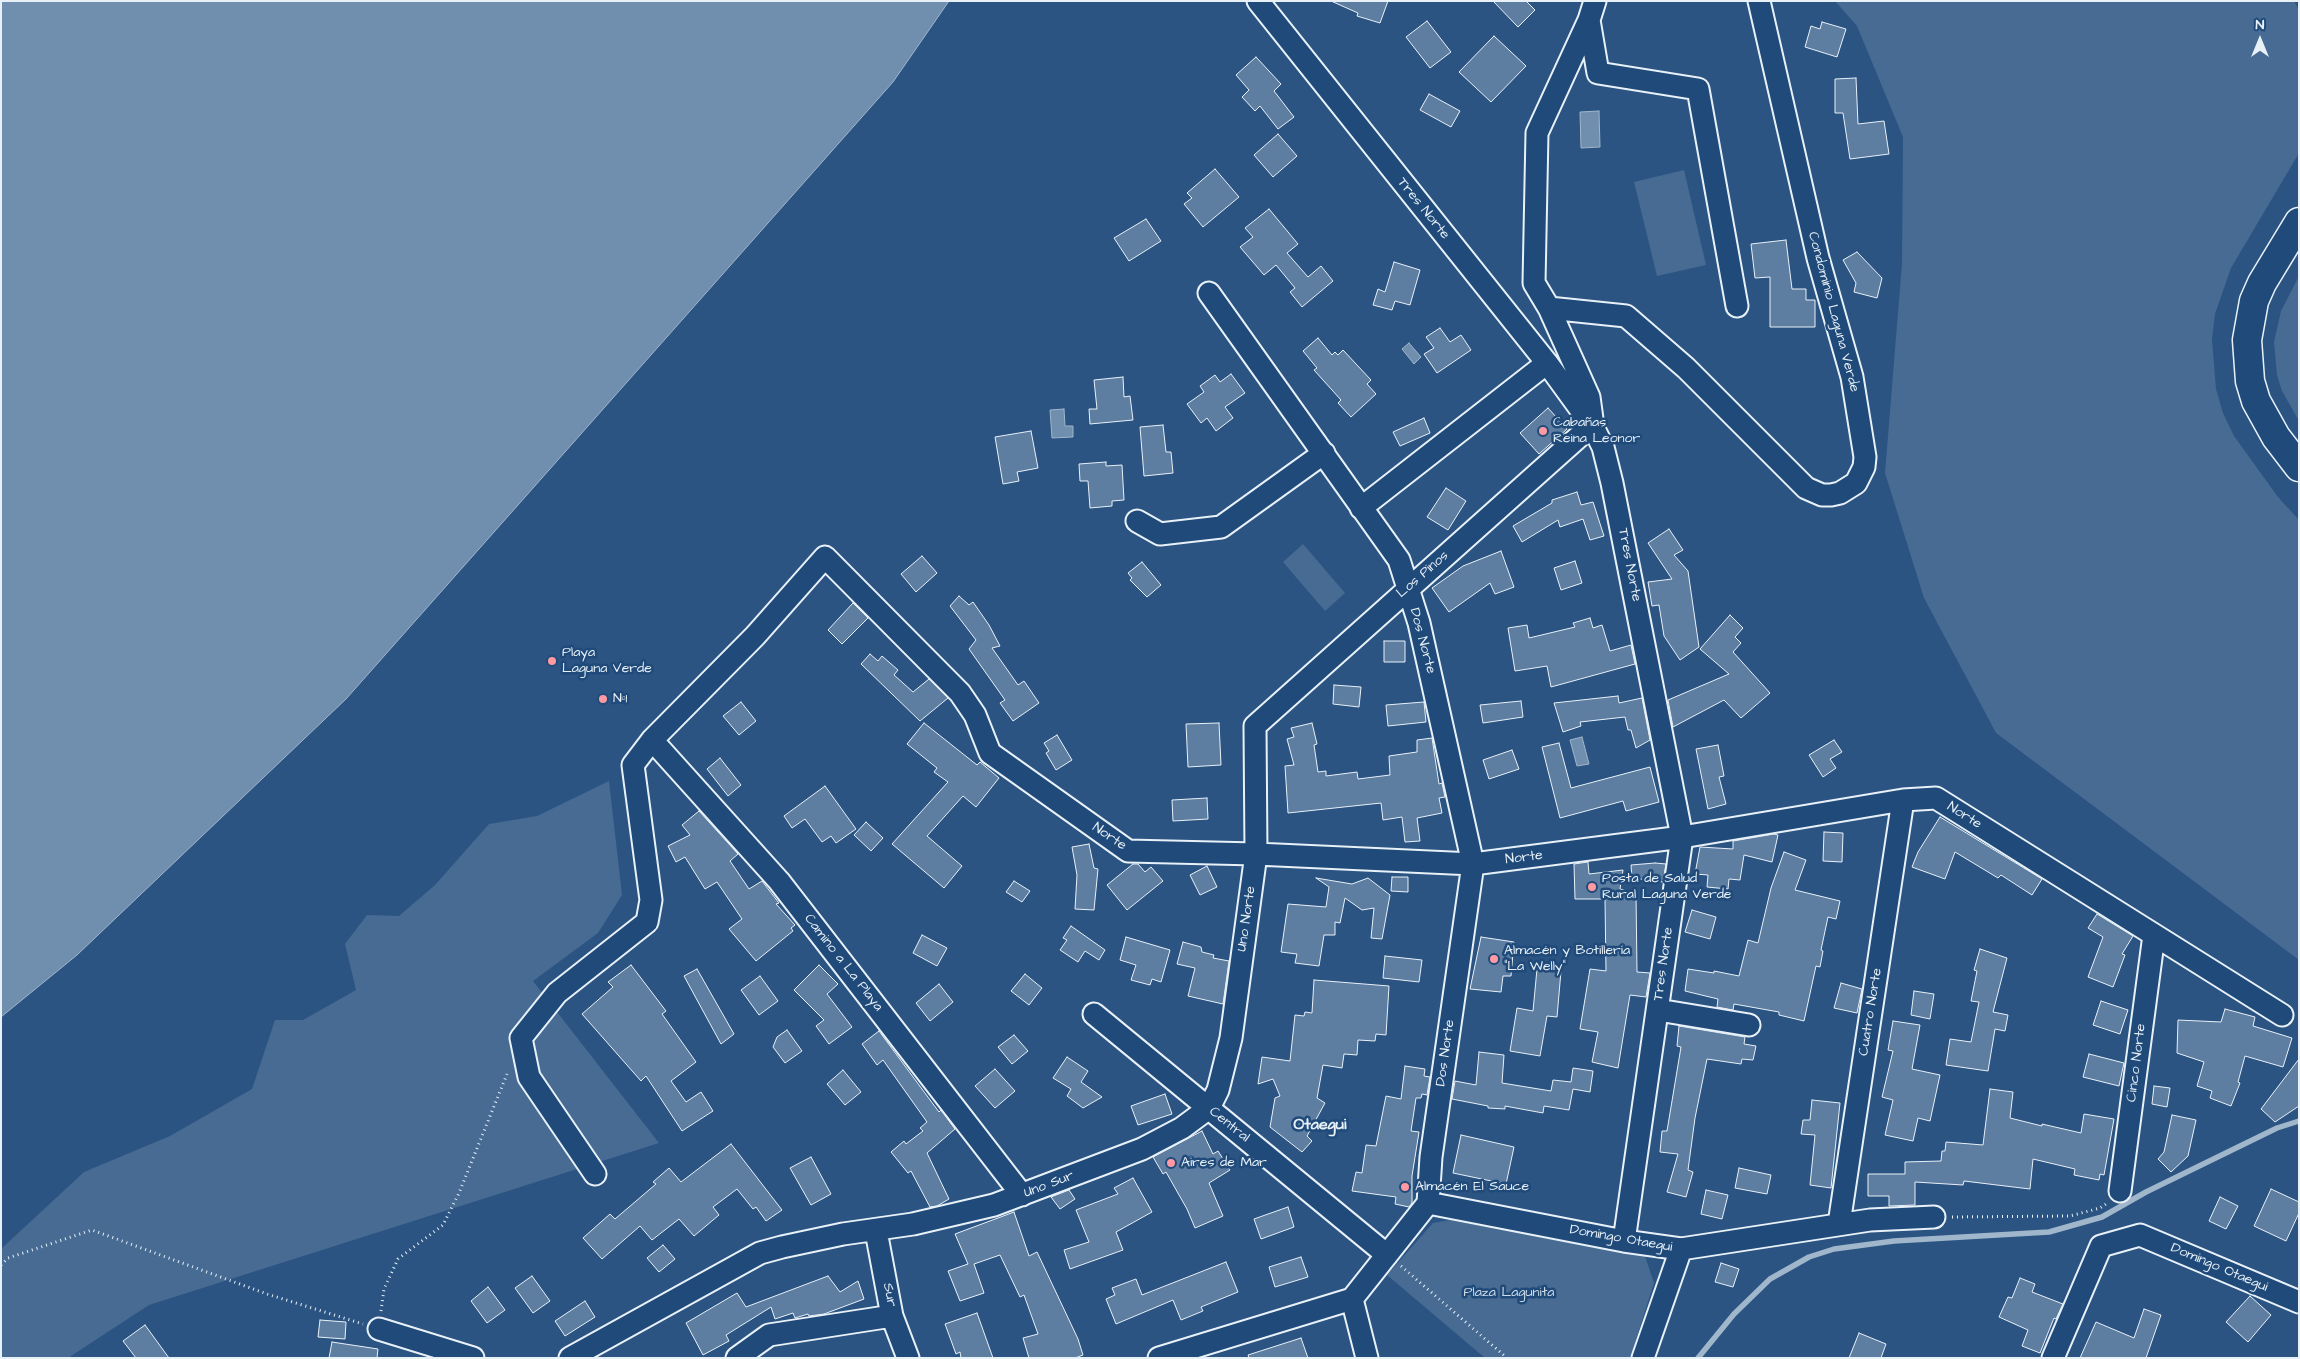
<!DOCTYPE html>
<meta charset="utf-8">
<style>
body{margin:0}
#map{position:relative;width:2300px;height:1359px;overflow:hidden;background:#2b5482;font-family:"Architects Daughter",sans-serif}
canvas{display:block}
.frame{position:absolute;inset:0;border:2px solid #e8f1f8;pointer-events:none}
.north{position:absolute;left:2235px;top:15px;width:50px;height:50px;-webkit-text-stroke:4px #1f4a7a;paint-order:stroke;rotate:0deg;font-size:14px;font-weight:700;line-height:20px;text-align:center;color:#e8f1f8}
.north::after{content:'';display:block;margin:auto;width:18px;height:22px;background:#e8f1f8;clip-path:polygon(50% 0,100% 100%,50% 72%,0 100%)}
</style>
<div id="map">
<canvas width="2300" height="1359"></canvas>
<div class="frame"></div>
<div class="north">N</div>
</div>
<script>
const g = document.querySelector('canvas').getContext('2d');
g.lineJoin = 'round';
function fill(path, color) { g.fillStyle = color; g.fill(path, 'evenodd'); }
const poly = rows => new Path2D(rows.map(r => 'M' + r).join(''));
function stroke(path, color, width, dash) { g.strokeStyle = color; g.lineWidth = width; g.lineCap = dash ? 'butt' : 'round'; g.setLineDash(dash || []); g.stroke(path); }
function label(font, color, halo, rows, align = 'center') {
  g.font = font + ' "Architects Daughter",sans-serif'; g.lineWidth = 5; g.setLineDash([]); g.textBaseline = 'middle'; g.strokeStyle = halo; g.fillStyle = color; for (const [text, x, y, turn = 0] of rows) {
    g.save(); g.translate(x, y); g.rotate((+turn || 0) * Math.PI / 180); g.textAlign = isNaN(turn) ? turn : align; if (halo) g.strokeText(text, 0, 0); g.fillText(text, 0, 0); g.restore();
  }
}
fill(poly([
 [1835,1,2294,1,2299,10,2299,153,2231,268,2215,314,2212,339,2216,389,2223,413,2234,436,2278,497,2299,520,2299,960,1996,733,1924,598,1885,473,1902,263,1903,137,1857,26],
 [1684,170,1706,265,1657,276,1634,182],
 [2299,276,2299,421,2282,391,2277,375,2274,342,2281,311],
 [1303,544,1345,593,1325,611,1283,562],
 [609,781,622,895,598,933,533,981,659,1143,149,1305,68,1358,1,1358,1,1249,84,1172,170,1136,252,1089,275,1020,303,1020,356,990,345,944,367,915,399,916,435,885,489,824,537,816],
 [1455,1219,1644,1253,1654,1283,1630,1358,1485,1358,1387,1275,1433,1223]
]), '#476b93');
const water = poly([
 [1,1,949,1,893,82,346,699,77,955,1,1017,1,1],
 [1599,111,1600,147,1581,148,1580,112,1599,111],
 [1409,343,1421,357,1414,364,1402,349,1409,343],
 [1064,409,1065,426,1073,426,1073,437,1052,438,1050,410,1064,409],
 [1582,737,1589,764,1577,766,1570,740,1582,737]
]);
fill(water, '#708ead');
stroke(water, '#a0b6cb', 1);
stroke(poly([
 [1698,1358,1734,1314,1770,1279,1809,1257,1834,1249,1894,1241,2049,1232,2102,1217,2146,1192,2277,1128,2299,1121]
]), '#a0b6cb', 5.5);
const building = poly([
 [1331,1,1388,1,1380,23,1357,16,1358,13,1331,1],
 [1493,1,1526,1,1535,10,1518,27,1493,1],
 [1427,21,1451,52,1430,68,1406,37,1427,21],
 [1822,22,1846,29,1837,57,1805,47,1811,26,1820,29,1822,22],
 [1494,36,1526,66,1491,102,1459,72,1494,36],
 [1256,57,1281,84,1274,91,1294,117,1278,129,1260,106,1255,111,1242,97,1249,90,1236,75,1256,57],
 [1856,78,1858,124,1884,121,1889,154,1850,159,1843,113,1835,113,1835,79,1856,78],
 [1429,94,1460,111,1451,127,1420,110,1429,94],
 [1278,134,1297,156,1273,177,1254,155,1278,134],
 [1215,169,1239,197,1203,227,1184,204,1192,198,1187,193,1215,169],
 [1269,209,1298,244,1287,253,1308,277,1321,266,1333,281,1302,307,1290,292,1295,288,1276,265,1264,275,1240,247,1253,237,1245,228,1269,209],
 [1146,219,1161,241,1129,261,1114,238,1146,219],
 [1786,240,1792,289,1806,289,1806,300,1815,300,1815,327,1770,327,1770,277,1755,278,1751,244,1786,240],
 [1857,252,1882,278,1877,298,1854,292,1856,283,1843,260,1857,252],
 [1394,262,1420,270,1410,305,1395,301,1392,310,1373,305,1378,289,1385,292,1394,262],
 [1440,328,1450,342,1461,335,1471,350,1437,373,1424,354,1434,348,1426,337,1440,328],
 [1318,338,1332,355,1335,352,1338,355,1343,350,1371,380,1367,384,1376,394,1351,417,1338,403,1341,400,1314,370,1317,368,1303,351,1318,338],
 [1231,374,1245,393,1225,407,1233,418,1216,431,1207,418,1201,423,1187,404,1204,392,1200,386,1215,375,1220,382,1231,374],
 [1123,377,1124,397,1130,396,1133,420,1090,424,1089,409,1097,409,1094,380,1123,377],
 [1548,408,1567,429,1539,454,1520,433,1548,408],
 [1424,418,1430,433,1400,446,1393,432,1424,418],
 [1163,425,1166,452,1171,452,1173,473,1144,476,1140,427,1163,425],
 [1031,431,1038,468,1017,472,1019,481,1003,484,995,437,1031,431],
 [1106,462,1106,466,1122,465,1124,500,1112,501,1112,506,1090,508,1088,481,1080,481,1079,464,1106,462],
 [1446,488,1466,501,1448,530,1427,517,1446,488],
 [1577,492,1581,505,1593,502,1604,536,1590,540,1583,519,1560,527,1558,520,1522,542,1513,526,1552,503,1552,500,1577,492],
 [1669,529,1683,550,1674,555,1688,571,1699,647,1680,660,1664,636,1659,605,1652,606,1648,582,1672,579,1648,543,1669,529],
 [1501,551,1514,587,1495,594,1490,583,1449,612,1432,588,1463,566,1501,551],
 [922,556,937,573,916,592,901,574,922,556],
 [1575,561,1582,583,1561,590,1554,568,1575,561],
 [1142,562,1161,585,1147,597,1130,580,1132,578,1128,573,1142,562],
 [959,596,969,605,973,602,989,625,1000,646,992,648,1018,685,1024,681,1039,703,1013,721,1000,703,1005,700,969,649,976,640,950,606,959,596],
 [853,603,868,618,842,644,828,630,853,603],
 [1730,615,1743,628,1735,637,1741,643,1733,652,1770,693,1741,718,1724,700,1673,727,1668,700,1729,674,1700,649,1730,615],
 [1590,618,1593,628,1602,625,1610,651,1631,645,1635,664,1551,687,1547,666,1515,671,1508,628,1527,625,1529,638,1575,627,1573,623,1590,618],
 [1384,641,1405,641,1405,662,1384,662,1384,641],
 [870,654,878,661,882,656,898,670,894,675,913,692,929,679,948,698,920,721,861,664,870,654],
 [1334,685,1361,687,1359,707,1333,704,1334,685],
 [1618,696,1619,703,1642,698,1650,740,1636,748,1631,730,1628,730,1625,717,1580,722,1581,726,1563,732,1554,703,1618,696],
 [1521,701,1523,717,1483,723,1480,705,1521,701],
 [741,702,756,721,739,735,723,716,741,702],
 [1424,702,1426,722,1388,726,1386,705,1424,702],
 [924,723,977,765,980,762,999,778,976,807,963,796,927,836,962,866,944,888,892,844,948,782,934,772,937,768,907,744,924,723],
 [1219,723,1221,765,1188,767,1186,724,1219,723],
 [1312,723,1317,744,1314,745,1318,772,1326,771,1326,776,1357,772,1358,779,1390,775,1389,756,1417,752,1417,740,1432,738,1439,784,1442,783,1445,797,1439,798,1442,813,1417,818,1420,841,1405,842,1402,817,1383,820,1381,803,1288,813,1285,766,1294,765,1287,739,1294,737,1291,728,1312,723],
 [1057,735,1072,760,1056,770,1046,753,1049,751,1044,743,1057,735],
 [1834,740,1842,752,1830,759,1836,768,1823,777,1809,755,1834,740],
 [1559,743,1571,788,1650,767,1659,802,1626,811,1623,801,1560,818,1542,747,1559,743],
 [1718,745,1724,776,1719,777,1726,804,1708,809,1696,749,1718,745],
 [1512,750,1519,769,1489,779,1483,760,1512,750],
 [720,758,741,785,728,796,707,769,720,758],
 [825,786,856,829,836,843,831,836,822,842,805,819,792,828,784,816,825,786],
 [1207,798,1208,819,1173,821,1172,800,1207,798],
 [699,811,738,854,730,861,749,889,762,881,779,903,776,904,795,925,791,928,793,931,756,961,729,929,742,919,717,882,705,889,685,857,676,862,668,846,690,835,682,825,699,811],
 [1940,817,2042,879,2032,895,2001,875,1998,878,1955,852,1945,879,1912,867,1918,852,1940,817],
 [866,822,883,838,871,851,854,835,866,822],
 [1824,832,1843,833,1842,862,1823,861,1824,832],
 [1774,834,1778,835,1772,862,1744,855,1740,880,1729,879,1728,889,1707,887,1708,875,1695,874,1700,847,1733,849,1733,841,1774,834],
 [1089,844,1094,868,1098,869,1094,910,1075,909,1077,875,1072,847,1089,844],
 [1784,852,1806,860,1795,890,1840,901,1836,919,1828,917,1821,950,1823,951,1820,967,1816,966,1804,1021,1779,1015,1779,1012,1734,1004,1733,1010,1717,1007,1718,999,1685,991,1688,969,1714,973,1714,971,1739,976,1748,940,1758,943,1771,888,1784,852],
 [1588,862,1589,874,1623,870,1620,889,1636,894,1637,972,1650,973,1646,997,1630,995,1618,1068,1592,1062,1598,1032,1580,1029,1590,969,1606,971,1605,899,1575,899,1574,864,1588,862],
 [1655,863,1666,864,1663,882,1632,878,1631,865,1655,863],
 [1133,864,1138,864,1145,872,1151,867,1163,881,1127,910,1107,885,1133,864],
 [1207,866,1217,887,1200,895,1190,875,1207,866],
 [1392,877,1408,877,1408,892,1391,891,1392,877],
 [1316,878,1352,884,1368,878,1390,895,1382,939,1371,938,1374,908,1362,910,1345,898,1340,923,1335,922,1335,935,1324,935,1319,966,1295,963,1297,954,1281,952,1288,904,1326,907,1329,887,1316,878],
 [1014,881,1030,891,1022,902,1006,892,1014,881],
 [1692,910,1716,917,1710,939,1685,932,1692,910],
 [2097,914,2133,936,2122,954,2125,955,2113,987,2088,977,2103,937,2088,928,2097,914],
 [1071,926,1105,950,1099,960,1085,951,1078,962,1060,950,1067,940,1063,938,1071,926],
 [922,935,947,948,937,966,913,953,922,935],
 [1126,937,1170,950,1161,982,1152,979,1150,985,1131,980,1136,965,1120,960,1126,937],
 [1481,937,1514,942,1511,976,1503,976,1501,992,1470,989,1481,937],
 [1183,942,1201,947,1202,952,1214,955,1213,958,1229,961,1223,1004,1188,996,1195,968,1177,964,1183,942],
 [1980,949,2007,958,1993,1012,2008,1015,2005,1031,1995,1029,1988,1071,1946,1065,1950,1039,1971,1042,1979,1002,1971,1001,1977,971,1974,970,1980,949],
 [1385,956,1422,960,1419,982,1383,978,1385,956],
 [631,965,666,1011,662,1014,696,1062,671,1081,686,1102,701,1092,713,1111,682,1131,646,1076,641,1081,582,1014,613,987,608,982,631,965],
 [819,965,838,984,827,994,852,1027,829,1044,816,1026,824,1020,794,990,819,965],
 [697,969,734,1034,721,1044,684,976,697,969],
 [1537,969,1561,971,1557,1017,1547,1016,1540,1056,1510,1051,1517,1008,1533,1011,1537,969],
 [1025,974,1042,988,1029,1005,1011,991,1025,974],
 [760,976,778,1001,759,1015,741,990,760,976],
 [1314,980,1389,986,1386,1035,1376,1034,1375,1041,1358,1040,1357,1055,1344,1054,1342,1068,1323,1065,1317,1098,1325,1103,1307,1136,1312,1141,1302,1152,1270,1127,1275,1098,1280,1096,1273,1079,1258,1084,1262,1057,1290,1061,1295,1015,1304,1016,1305,1012,1312,1013,1314,980],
 [1841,983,1862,989,1857,1013,1834,1008,1841,983],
 [939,984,953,1002,930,1021,916,1003,939,984],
 [1914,991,1934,994,1930,1019,1911,1015,1914,991],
 [2101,1001,2128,1010,2120,1034,2093,1025,2101,1001],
 [2225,1009,2255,1017,2253,1026,2292,1038,2283,1067,2245,1056,2238,1082,2240,1083,2231,1106,2210,1098,2212,1091,2197,1086,2204,1062,2177,1053,2178,1020,2221,1022,2225,1009],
 [1893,1021,1920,1025,1912,1069,1940,1075,1930,1121,1918,1118,1913,1141,1885,1135,1893,1100,1882,1097,1893,1051,1888,1050,1893,1021],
 [1679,1026,1745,1037,1744,1044,1756,1046,1753,1060,1742,1059,1741,1064,1707,1059,1695,1118,1688,1170,1693,1172,1686,1197,1667,1192,1678,1154,1660,1152,1662,1131,1667,1131,1681,1047,1677,1046,1679,1026],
 [787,1030,802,1051,785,1063,773,1047,777,1037,787,1030],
 [879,1031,939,1112,941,1110,955,1129,927,1153,949,1199,937,1206,930,1207,911,1171,908,1173,891,1152,904,1141,906,1144,923,1131,920,1128,927,1122,883,1060,877,1065,862,1044,879,1031],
 [1014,1035,1028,1051,1012,1064,998,1047,1014,1035],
 [1479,1052,1504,1055,1502,1083,1551,1091,1553,1080,1571,1082,1573,1068,1593,1071,1590,1092,1573,1089,1569,1110,1544,1106,1543,1113,1505,1106,1505,1109,1488,1108,1488,1106,1452,1099,1455,1081,1476,1085,1479,1052],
 [2089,1054,2124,1063,2119,1086,2083,1077,2089,1054],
 [1067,1057,1088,1071,1081,1082,1102,1097,1083,1108,1067,1096,1071,1089,1053,1078,1067,1057],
 [2299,1059,2299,1106,2275,1122,2261,1109,2299,1059],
 [1405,1066,1425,1069,1424,1076,1430,1077,1427,1095,1422,1094,1421,1098,1416,1098,1411,1131,1419,1132,1412,1176,1412,1203,1409,1207,1395,1204,1396,1197,1352,1191,1356,1172,1362,1173,1366,1145,1376,1146,1386,1096,1401,1099,1405,1066],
 [995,1069,1015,1091,995,1108,975,1086,995,1069],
 [843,1070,861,1092,845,1105,827,1084,843,1070],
 [2154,1086,2170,1088,2167,1107,2152,1104,2154,1086],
 [1990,1089,2013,1092,2010,1118,2042,1126,2042,1124,2081,1133,2084,1114,2114,1119,2104,1175,2100,1174,2099,1180,2074,1175,2075,1169,2033,1159,2030,1189,1964,1181,1963,1185,1915,1182,1915,1205,1889,1206,1889,1196,1868,1196,1868,1174,1905,1174,1905,1162,1941,1161,1942,1151,1945,1151,1946,1142,1983,1145,1990,1089],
 [1165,1094,1172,1114,1138,1125,1131,1106,1165,1094],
 [1812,1100,1840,1103,1831,1188,1810,1185,1815,1135,1801,1134,1803,1120,1810,1120,1812,1100],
 [2172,1115,2196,1120,2188,1156,2171,1172,2158,1159,2164,1152,2172,1115],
 [1202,1131,1213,1154,1218,1151,1230,1170,1209,1183,1223,1216,1195,1228,1187,1209,1166,1172,1163,1174,1153,1157,1202,1131],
 [1461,1135,1514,1147,1506,1184,1453,1173,1461,1135],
 [731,1144,782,1210,766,1221,756,1207,753,1209,737,1189,713,1207,719,1215,694,1236,679,1219,652,1240,640,1226,602,1259,583,1238,610,1214,615,1219,656,1184,653,1182,669,1168,681,1182,731,1144],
 [811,1157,831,1194,811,1205,790,1168,811,1157],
 [1739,1168,1771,1175,1767,1194,1735,1188,1739,1168],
 [1133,1178,1152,1212,1116,1232,1123,1250,1070,1269,1064,1250,1089,1242,1076,1210,1118,1194,1114,1188,1133,1178],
 [2271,1189,2299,1202,2299,1213,2286,1241,2254,1226,2271,1189],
 [1069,1190,1075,1199,1060,1209,1051,1197,1069,1190],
 [1706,1190,1728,1195,1722,1219,1701,1214,1706,1190],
 [2220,1197,2238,1206,2226,1229,2209,1221,2220,1197],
 [1288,1207,1294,1227,1261,1239,1254,1219,1288,1207],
 [1014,1212,1029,1256,1037,1252,1078,1339,1083,1355,1075,1358,1029,1358,1023,1338,1038,1334,1024,1295,1020,1297,1000,1255,974,1264,984,1293,960,1301,948,1271,968,1264,955,1234,1014,1212],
 [663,1245,675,1259,659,1272,647,1258,663,1245],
 [1301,1257,1308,1277,1275,1287,1269,1267,1301,1257],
 [1226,1262,1238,1292,1201,1307,1203,1311,1181,1320,1173,1300,1116,1324,1106,1299,1115,1295,1112,1288,1136,1279,1142,1295,1226,1262],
 [1721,1263,1739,1269,1733,1287,1715,1282,1721,1263],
 [532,1276,550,1301,533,1313,515,1288,532,1276],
 [828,1276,840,1292,858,1281,864,1299,824,1314,809,1316,808,1314,795,1318,793,1313,775,1319,771,1307,726,1335,729,1341,703,1355,686,1323,737,1293,746,1307,828,1276],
 [2020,1278,2035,1284,2032,1292,2063,1304,2056,1319,2054,1318,2040,1353,2022,1346,2028,1330,1999,1317,2008,1297,2012,1298,2020,1278],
 [488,1287,505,1310,487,1323,471,1301,488,1287],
 [2250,1296,2271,1315,2248,1342,2226,1322,2250,1296],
 [585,1301,595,1317,565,1336,555,1321,585,1301],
 [2144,1309,2161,1315,2146,1358,2080,1358,2096,1322,2134,1338,2144,1309],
 [977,1313,993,1358,961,1358,960,1352,956,1354,945,1324,977,1313],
 [320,1320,346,1322,345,1339,318,1337,320,1320],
 [145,1325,169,1358,136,1358,123,1341,145,1325],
 [1859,1333,1886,1344,1881,1358,1849,1358,1859,1333],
 [1301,1338,1308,1358,1249,1358,1248,1355,1301,1338],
 [332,1342,378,1349,377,1358,329,1358,332,1342]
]);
fill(building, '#5d7da1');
stroke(building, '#e8f1f8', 1);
const minor = poly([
 [1258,1,1547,363,1592,425,1603,447,1612,483,1682,837,1624,1241],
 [1589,20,1598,73,1698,89,1737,306],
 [1549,308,1626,316,1686,368,1806,488,1822,495,1831,495,1840,493,1856,483,1864,467,1865,457,1852,377,1818,258,1759,1],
 [1592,419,1589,397,1549,308,1534,283,1537,133,1589,20,1595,1],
 [1361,508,1547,363],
 [1137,521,1160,534,1221,527,1324,453],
 [652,740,779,881,1022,1195],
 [1658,1010,1749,1025],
 [1094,1014,1387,1255],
 [595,1174,529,1077,521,1038,557,993,647,922,651,900,633,765,652,740,755,636,825,557,960,693,975,715,990,753,1128,851,1256,854,1473,864,1682,837,1903,800,1936,798,2282,1015],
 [2120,1191,2154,935],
 [1428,1203,1624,1241,1681,1249,1870,1220,1934,1217],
 [1839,1224,1903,800],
 [876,1231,892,1316,908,1358],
 [1352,1299,1367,1358],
 [379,1329,473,1358],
 [570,1358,760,1253,782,1247,843,1234,913,1224,994,1205,1142,1149,1182,1128,1209,1108,1218,1090,1231,1038,1256,854,1255,726,1592,425],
 [737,1358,769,1335,892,1316],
 [1159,1358,1352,1299,1428,1203,1431,1157,1473,864,1419,623,1399,560,1209,293],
 [1643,1358,1681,1249],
 [2053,1358,2101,1246,2140,1235,2299,1302]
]);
const major = poly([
 [2299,222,2262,283,2254,301,2247,340,2250,381,2256,401,2276,437,2299,467]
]);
stroke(minor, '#e8f1f8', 25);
stroke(major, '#e8f1f8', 31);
stroke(poly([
 [1952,1217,2070,1216,2100,1208,2106,1204],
 [1,1265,8,1258,92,1230,267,1294,363,1324],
 [1401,1266,1507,1358],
 [381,1311,384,1289,398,1259,443,1225,459,1193,507,1074]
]), '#e8f1f8', 3, [1, 4]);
stroke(minor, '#1f4a7a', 21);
stroke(major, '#1f4a7a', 28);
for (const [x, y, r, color] of [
 [1543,431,5,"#ff9aa2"],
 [552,661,5,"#ff9aa2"],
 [603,699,5,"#ff9aa2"],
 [1592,887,5,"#ff9aa2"],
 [1494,959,5,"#ff9aa2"],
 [1171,1163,5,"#ff9aa2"],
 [1405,1187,5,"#ff9aa2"]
]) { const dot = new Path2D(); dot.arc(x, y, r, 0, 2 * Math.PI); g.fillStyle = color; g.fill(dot); stroke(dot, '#1f4a7a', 2); }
label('14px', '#e8f1f8', '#1f4a7a', [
 ["Tres Norte",1423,209,51],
 ["Condominio Laguna Verde",1833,312,75],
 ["Tres Norte",1629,565,79],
 ["Los Pinos",1423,575,-41],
 ["Dos Norte",1422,641,75],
 ["Norte",1964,816,32],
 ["Norte",1109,837,34],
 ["Norte",1524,858,-7],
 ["Uno Norte",1247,919,-82],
 ["Camino a La Playa",843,963,52],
 ["Tres Norte",1664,964,-82],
 ["Cuatro Norte",1871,1012,-81],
 ["Dos Norte",1446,1053,-82],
 ["Cinco Norte",2137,1063,-83],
 ["Central",1229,1125,39],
 ["Uno Sur",1049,1185,-21],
 ["Domingo Otaegui",1621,1239,10],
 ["Domingo Otaegui",2219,1268,23],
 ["Sur",889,1295,79]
]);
label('14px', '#e8f1f8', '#1f4a7a', [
 ["Cabañas",1553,423],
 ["Reina Leonor",1553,439],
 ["Playa",562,653],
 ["Laguna Verde",562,669],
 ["Nº1",613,699],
 ["Posta de Salud",1602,879],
 ["Rural Laguna Verde",1602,895],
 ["Almacén y Botillería",1504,951],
 ["\"La Welly\"",1504,967],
 ["Aires de Mar",1181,1163],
 ["Almacén El Sauce",1415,1187]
], 'left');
label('14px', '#d0dde9', '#1f4a7a', [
 ["Plaza Lagunita",1509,1293]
]);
label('bold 16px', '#e8f1f8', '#1f4a7a', [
 ["Otaegui",1320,1126]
]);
</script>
